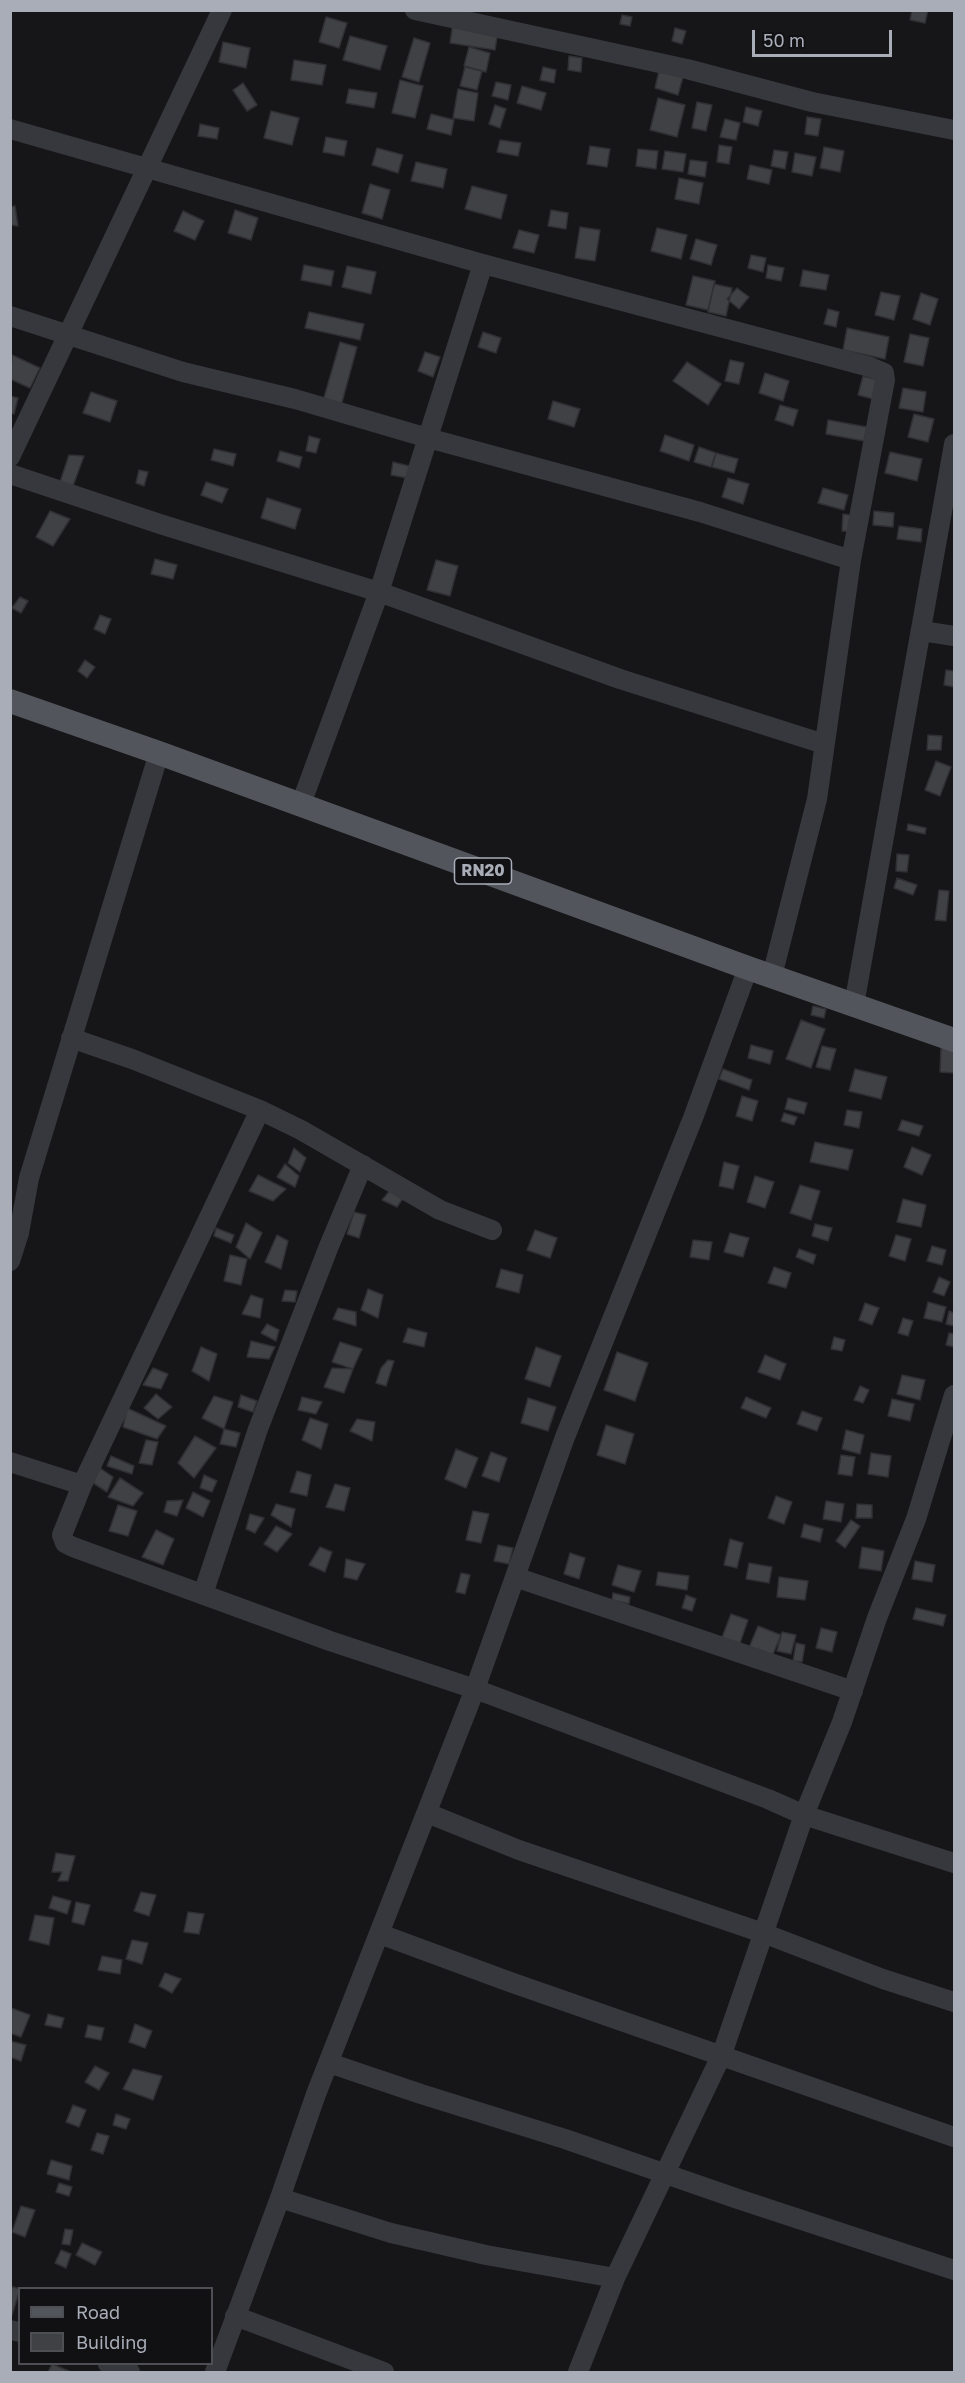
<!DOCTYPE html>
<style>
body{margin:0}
#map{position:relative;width:965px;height:2383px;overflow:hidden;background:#161618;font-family:"Golos Text",sans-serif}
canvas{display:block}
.frame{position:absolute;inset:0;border:12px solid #a8adb8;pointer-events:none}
.legend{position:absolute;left:18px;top:2287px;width:195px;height:78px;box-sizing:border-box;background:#111113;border:2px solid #4d4f55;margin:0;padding:8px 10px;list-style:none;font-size:18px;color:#a8adb8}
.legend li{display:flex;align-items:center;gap:12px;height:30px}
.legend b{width:30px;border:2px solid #4d4f55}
.scale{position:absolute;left:752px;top:30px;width:140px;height:27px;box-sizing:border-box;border:3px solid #a8adb8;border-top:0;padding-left:8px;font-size:18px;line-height:21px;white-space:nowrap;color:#a8adb8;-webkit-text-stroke:4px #111113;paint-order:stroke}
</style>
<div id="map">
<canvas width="965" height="2383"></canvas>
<div class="frame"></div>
<ul class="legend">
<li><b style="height:8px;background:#53555c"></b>Road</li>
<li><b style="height:16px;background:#404145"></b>Building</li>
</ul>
<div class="scale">50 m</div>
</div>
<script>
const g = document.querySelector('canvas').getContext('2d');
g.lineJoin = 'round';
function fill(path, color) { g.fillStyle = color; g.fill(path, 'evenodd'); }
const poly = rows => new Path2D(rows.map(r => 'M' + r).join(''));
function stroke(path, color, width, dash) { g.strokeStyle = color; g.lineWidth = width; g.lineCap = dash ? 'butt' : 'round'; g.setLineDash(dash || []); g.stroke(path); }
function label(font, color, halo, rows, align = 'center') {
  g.font = font + ' "Golos Text",sans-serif'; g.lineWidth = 4.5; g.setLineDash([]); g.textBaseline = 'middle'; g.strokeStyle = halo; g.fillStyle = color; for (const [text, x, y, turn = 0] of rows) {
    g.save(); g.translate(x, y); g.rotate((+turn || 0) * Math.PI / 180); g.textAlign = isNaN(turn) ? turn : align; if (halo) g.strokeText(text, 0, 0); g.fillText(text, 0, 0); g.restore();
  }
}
const building = poly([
 [912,10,928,10,925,23,910,20,912,10],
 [622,15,632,17,630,26,620,24,622,15],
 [326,17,347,23,339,48,319,42,326,17],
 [453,23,498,31,495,50,450,43,453,23],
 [675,28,686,31,682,44,672,41,675,28],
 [350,36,387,46,380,70,343,60,350,36],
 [414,38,430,43,419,82,402,77,414,38],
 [223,42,250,48,246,68,219,62,223,42],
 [469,47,490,53,486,72,464,66,469,47],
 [569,56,582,58,581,72,568,70,569,56],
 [294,60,326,65,322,85,291,80,294,60],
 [465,67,482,71,477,90,460,86,465,67],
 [543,67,556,70,554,83,540,80,543,67],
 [659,71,683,77,678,95,655,88,659,71],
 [400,80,423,86,415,118,392,113,400,80],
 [496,82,511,85,508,100,492,96,496,82],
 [243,83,257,105,247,111,233,90,243,83],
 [522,86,546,93,541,110,517,103,522,86],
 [349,89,377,93,374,108,346,103,349,89],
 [458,89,478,93,474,121,453,118,458,89],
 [658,98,685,105,677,137,650,130,658,98],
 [697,102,712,105,706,131,692,128,697,102],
 [495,105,506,109,500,128,489,124,495,105],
 [746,107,762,111,758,126,743,122,746,107],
 [271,111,299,118,292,145,264,138,271,111],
 [431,114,454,120,451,135,427,129,431,114],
 [807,117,821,119,818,136,805,134,807,117],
 [725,119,740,123,736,140,720,137,725,119],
 [200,124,219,128,217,139,198,136,200,124],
 [326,137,347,141,344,156,323,152,326,137],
 [500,140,521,143,518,156,497,152,500,140],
 [719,145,732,147,729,164,717,162,719,145],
 [590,146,610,149,607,167,587,164,590,146],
 [824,147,844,151,840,172,820,168,824,147],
 [377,148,403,155,398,173,372,165,377,148],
 [638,149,658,151,656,169,636,166,638,149],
 [774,150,788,152,785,169,771,166,774,150],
 [665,151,686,154,683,172,662,169,665,151],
 [795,153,816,157,812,176,792,172,795,153],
 [690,160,707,162,705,177,688,174,690,160],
 [416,162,447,169,443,188,411,181,416,162],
 [750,165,772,170,769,184,747,179,750,165],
 [679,178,703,183,699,204,675,199,679,178],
 [370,184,390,190,382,219,362,213,370,184],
 [472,186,507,195,501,219,465,209,472,186],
 [15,206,18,226,10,225,10,207,15,206],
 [235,210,258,218,251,240,228,233,235,210],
 [551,210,568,213,566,229,548,226,551,210],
 [183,211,204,221,195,240,174,231,183,211],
 [580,227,600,230,595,261,575,258,580,227],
 [657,228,687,235,681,259,651,251,657,228],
 [519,230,539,235,534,253,513,248,519,230],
 [696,239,717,245,711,265,690,259,696,239],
 [751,255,766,258,763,272,748,268,751,255],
 [304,265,334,271,331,286,301,280,304,265],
 [768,265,784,268,781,281,766,278,768,265],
 [347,266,376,272,371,294,342,287,347,266],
 [803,270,829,275,826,290,800,286,803,270],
 [693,276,715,281,708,310,686,305,693,276],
 [714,284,732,288,726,316,708,312,714,284],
 [737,288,749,297,739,309,727,299,737,288],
 [881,292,900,296,894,320,875,315,881,292],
 [921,293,938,299,930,325,913,319,921,293],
 [828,309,839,312,836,327,824,324,828,309],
 [309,312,364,324,360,340,305,328,309,312],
 [847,328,889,337,885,359,843,350,847,328],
 [483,332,501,338,496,353,478,347,483,332],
 [910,334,929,338,923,366,904,362,910,334],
 [340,342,357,347,341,406,323,401,340,342],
 [425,352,440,357,433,377,418,371,425,352],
 [12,355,40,368,30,388,10,379,12,355],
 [730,360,744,363,739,384,725,381,730,360],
 [687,362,721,384,708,405,673,381,687,362],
 [765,373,789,381,783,401,759,393,765,373],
 [863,376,882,381,877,400,858,395,863,376],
 [903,388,926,392,923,412,899,408,903,388],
 [91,392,117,401,110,422,83,413,91,392],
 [10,396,18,398,14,414,10,413,10,396],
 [553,401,580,409,574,427,548,419,553,401],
 [780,405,798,410,793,426,775,420,780,405],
 [914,414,934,419,928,442,908,437,914,414],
 [828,420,867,427,864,441,826,434,828,420],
 [665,435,694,445,689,461,660,451,665,435],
 [309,436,320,439,316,453,306,451,309,436],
 [699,447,716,453,711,467,694,462,699,447],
 [214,449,236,454,233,466,211,460,214,449],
 [280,451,302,457,299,468,277,461,280,451],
 [890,452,922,459,917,481,885,473,890,452],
 [716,453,738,459,734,473,712,467,716,453],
 [69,455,84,456,73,486,60,482,69,455],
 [393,462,409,466,407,478,391,475,393,462],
 [139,470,148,472,144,486,136,483,139,470],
 [728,478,749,484,743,504,722,497,728,478],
 [206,482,228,489,222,503,201,495,206,482],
 [823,488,848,495,844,510,818,503,823,488],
 [267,498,301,509,295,529,261,518,267,498],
 [50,511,70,519,53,546,36,537,50,511],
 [874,511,894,513,893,527,873,525,874,511],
 [843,514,856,516,855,532,842,531,843,514],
 [899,526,922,529,921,542,897,539,899,526],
 [155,559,177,565,173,579,151,574,155,559],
 [436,560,458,566,450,596,427,590,436,560],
 [20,597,28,601,21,613,12,608,20,597],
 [100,615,111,619,105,634,94,629,100,615],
 [85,660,95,667,87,678,78,671,85,660],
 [946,670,954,671,954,687,944,685,946,670],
 [928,735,942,736,941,750,927,750,928,735],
 [936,761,951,767,940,796,925,790,936,761],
 [908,824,926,828,925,834,907,830,908,824],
 [897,854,909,855,907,872,896,871,897,854],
 [897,878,917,885,913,895,894,888,897,878],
 [939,890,949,891,946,921,935,920,939,890],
 [813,1006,826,1009,824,1018,811,1015,813,1006],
 [801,1020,825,1029,811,1068,786,1059,801,1020],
 [751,1045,773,1051,770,1064,748,1058,751,1045],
 [822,1046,836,1049,830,1070,816,1067,822,1046],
 [941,1048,954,1048,954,1073,940,1072,941,1048],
 [723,1069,752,1080,749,1090,719,1079,723,1069],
 [855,1069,887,1077,881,1099,849,1091,855,1069],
 [742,1096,758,1101,752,1121,736,1116,742,1096],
 [788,1098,807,1103,804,1114,785,1109,788,1098],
 [847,1110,862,1112,859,1128,844,1125,847,1110],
 [784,1113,797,1117,794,1125,781,1121,784,1113],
 [902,1120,923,1126,919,1136,898,1130,902,1120],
 [815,1142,853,1150,848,1170,810,1162,815,1142],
 [912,1147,931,1155,922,1175,904,1167,912,1147],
 [294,1148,306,1158,300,1172,288,1163,294,1148],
 [724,1162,739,1166,733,1189,719,1186,724,1162],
 [285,1164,299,1176,295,1187,277,1177,285,1164],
 [258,1175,286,1189,273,1201,249,1191,258,1175],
 [755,1176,774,1182,765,1208,747,1202,755,1176],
 [800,1185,820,1191,811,1220,790,1213,800,1185],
 [391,1189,404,1197,397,1207,382,1200,391,1189],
 [903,1199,926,1205,921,1227,897,1222,903,1199],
 [354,1212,366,1215,359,1238,347,1234,354,1212],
 [246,1223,262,1233,250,1259,236,1247,246,1223],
 [815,1224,832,1228,828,1241,812,1236,815,1224],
 [216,1228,234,1235,231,1243,214,1236,216,1228],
 [535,1230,557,1238,550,1258,527,1250,535,1230],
 [730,1233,749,1238,743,1257,724,1252,730,1233],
 [277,1235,288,1241,281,1269,265,1262,277,1235],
 [896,1235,911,1239,905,1261,889,1256,896,1235],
 [693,1240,712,1242,709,1260,690,1257,693,1240],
 [932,1246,946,1250,942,1265,927,1261,932,1246],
 [799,1249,816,1255,813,1264,796,1257,799,1249],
 [230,1255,247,1259,241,1285,224,1281,230,1255],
 [774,1267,791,1273,786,1288,768,1283,774,1267],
 [501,1269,523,1275,519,1293,496,1287,501,1269],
 [939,1277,950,1282,944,1296,933,1292,939,1277],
 [368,1289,383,1295,378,1318,361,1310,368,1289],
 [285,1290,297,1291,295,1302,282,1301,285,1290],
 [251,1295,263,1299,260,1318,242,1314,251,1295],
 [928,1302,946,1307,942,1322,924,1318,928,1302],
 [865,1303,879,1308,872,1325,859,1320,865,1303],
 [338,1308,356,1312,356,1326,333,1319,338,1308],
 [949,1311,954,1313,954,1326,946,1324,949,1311],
 [903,1318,913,1321,908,1336,898,1333,903,1318],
 [267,1324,279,1330,276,1341,261,1333,267,1324],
 [408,1328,427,1333,424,1347,403,1342,408,1328],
 [949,1333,954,1334,954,1347,946,1345,949,1333],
 [834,1337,845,1340,842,1351,831,1349,834,1337],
 [251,1341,275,1347,269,1359,247,1357,251,1341],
 [340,1342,362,1349,353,1369,332,1362,340,1342],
 [201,1347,217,1354,209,1381,192,1371,201,1347],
 [536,1347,561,1356,550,1387,525,1379,536,1347],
 [617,1352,648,1363,635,1401,604,1390,617,1352],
 [765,1355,786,1364,780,1380,758,1372,765,1355],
 [388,1360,394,1361,386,1386,376,1383,381,1368,388,1360],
 [153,1368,168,1374,161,1389,143,1385,153,1368],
 [332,1368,353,1369,344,1393,324,1387,332,1368],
 [902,1375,925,1380,920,1400,897,1394,902,1375],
 [860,1386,869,1390,863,1403,854,1400,860,1386],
 [156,1394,172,1407,158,1419,144,1408,156,1394],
 [241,1395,257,1401,253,1412,238,1407,241,1395],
 [214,1396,233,1402,224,1429,202,1418,214,1396],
 [302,1397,322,1402,316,1414,298,1410,302,1397],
 [746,1397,771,1408,766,1418,741,1408,746,1397],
 [528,1398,556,1407,548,1431,521,1423,528,1398],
 [892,1399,914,1404,910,1421,888,1416,892,1399],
 [127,1408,166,1426,157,1439,123,1427,127,1408],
 [802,1411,822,1418,817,1431,797,1424,802,1411],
 [310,1418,328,1424,321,1449,302,1440,310,1418],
 [357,1419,375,1422,372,1441,350,1431,357,1419],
 [606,1425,634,1434,625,1464,597,1455,606,1425],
 [224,1429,240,1433,236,1447,220,1444,224,1429],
 [846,1430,864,1435,860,1454,842,1449,846,1430],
 [195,1436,216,1448,194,1478,178,1463,195,1436],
 [146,1440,158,1442,152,1465,139,1463,146,1440],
 [456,1449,478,1458,466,1488,445,1479,456,1449],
 [491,1452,507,1458,499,1482,482,1476,491,1452],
 [871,1453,891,1456,888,1477,868,1474,871,1453],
 [841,1455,855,1457,852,1476,838,1474,841,1455],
 [111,1456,134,1466,132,1474,107,1466,111,1456],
 [100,1468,113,1477,107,1492,93,1483,100,1468],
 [297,1471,311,1475,307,1496,290,1492,297,1471],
 [204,1475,217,1481,212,1492,200,1488,204,1475],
 [120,1478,143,1493,133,1506,108,1497,120,1478],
 [335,1484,350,1488,344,1511,326,1507,335,1484],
 [193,1492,210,1501,203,1517,186,1508,193,1492],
 [776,1496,792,1502,784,1524,768,1518,776,1496],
 [183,1500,177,1516,164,1512,167,1501,183,1500],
 [826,1501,844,1504,841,1522,823,1519,826,1501],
 [276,1504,295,1509,291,1527,271,1515,276,1504],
 [857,1504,872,1505,872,1518,856,1518,857,1504],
 [118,1505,137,1511,128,1536,109,1531,118,1505],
 [473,1511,489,1514,481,1543,466,1540,473,1511],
 [250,1514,264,1518,255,1533,246,1529,250,1514],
 [851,1520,860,1526,845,1548,836,1541,851,1520],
 [804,1524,823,1529,820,1542,801,1537,804,1524],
 [276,1526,292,1534,277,1552,264,1544,276,1526],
 [156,1530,174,1539,163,1565,142,1557,156,1530],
 [730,1539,743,1543,737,1568,724,1565,730,1539],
 [498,1545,513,1548,509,1564,494,1561,498,1545],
 [320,1547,332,1552,325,1572,309,1565,320,1547],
 [862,1547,884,1551,881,1571,859,1568,862,1547],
 [570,1553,585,1558,579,1579,564,1574,570,1553],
 [346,1559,365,1564,357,1580,344,1577,346,1559],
 [915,1561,935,1565,932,1582,912,1579,915,1561],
 [749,1563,772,1567,769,1583,746,1579,749,1563],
 [618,1565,641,1571,634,1592,612,1585,618,1565],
 [658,1572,689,1576,687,1590,656,1585,658,1572],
 [461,1573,470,1575,465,1594,456,1592,461,1573],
 [779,1577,808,1581,805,1600,777,1597,779,1577],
 [613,1593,630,1597,629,1604,612,1600,613,1593],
 [686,1595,696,1599,692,1611,682,1608,686,1595],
 [916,1608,946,1615,943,1626,913,1619,916,1608],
 [731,1614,748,1620,739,1646,721,1640,731,1614],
 [758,1626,781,1635,771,1659,748,1650,758,1626],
 [821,1628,837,1632,832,1652,816,1648,821,1628],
 [782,1632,796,1635,791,1654,777,1651,782,1632],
 [796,1643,805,1645,802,1662,793,1661,796,1643],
 [56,1853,75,1856,68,1881,58,1881,62,1872,52,1872,56,1853],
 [141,1892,156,1895,149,1916,134,1911,141,1892],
 [53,1896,71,1901,67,1914,49,1908,53,1896],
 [76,1902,90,1905,84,1925,72,1922,76,1902],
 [188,1912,204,1914,199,1934,184,1932,188,1912],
 [35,1915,54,1918,49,1945,29,1940,35,1915],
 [132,1940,148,1943,142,1964,126,1959,132,1940],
 [102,1956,122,1960,120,1974,98,1970,102,1956],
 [165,1973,181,1979,172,1993,159,1986,165,1973],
 [11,2008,30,2015,21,2037,10,2033,11,2008],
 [48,2014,64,2018,61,2028,45,2025,48,2014],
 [135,2024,152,2031,145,2048,129,2042,135,2024],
 [88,2025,104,2028,101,2040,85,2037,88,2025],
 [10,2041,26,2045,21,2061,10,2057,10,2041],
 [95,2066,109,2073,99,2090,85,2082,95,2066],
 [133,2069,162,2076,153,2100,123,2089,133,2069],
 [73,2105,86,2110,79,2127,66,2122,73,2105],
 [116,2114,130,2119,126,2129,113,2125,116,2114],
 [97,2133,109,2136,103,2154,91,2150,97,2133],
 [51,2160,72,2166,69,2180,47,2174,51,2160],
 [59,2183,72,2187,69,2196,56,2192,59,2183],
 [21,2206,35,2210,25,2237,12,2232,21,2206],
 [65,2229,73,2230,70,2245,62,2244,65,2229],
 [82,2243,102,2252,95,2265,76,2255,82,2243],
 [61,2250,71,2254,66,2268,55,2263,61,2250],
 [10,2286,20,2289,12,2315,10,2315,10,2286],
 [52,2364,69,2371,69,2372,48,2372,52,2364]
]);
fill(building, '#404145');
stroke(building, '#303034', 1.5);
stroke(poly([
 [415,10,687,69,812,102,954,130],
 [10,129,483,264,870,367,884,373,885,380,851,560,817,799,772,976],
 [10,316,183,372,295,399,428,438,700,512,851,560],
 [10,457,222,10],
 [10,474,160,524,379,592,620,679,824,744],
 [922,631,954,636],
 [301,804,379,592,483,264],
 [854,1005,954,444],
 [71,1038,132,1059,260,1110,301,1130,440,1210,492,1230],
 [10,1261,19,1233,29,1178,159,753],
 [10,1462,82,1485,62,1535,65,1543,73,1547,330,1641,475,1689,768,1799,804,1815,954,1863],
 [82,1485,260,1110],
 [515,1577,853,1691],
 [203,1594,258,1429,329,1246,363,1165],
 [427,1813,519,1850,763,1933,883,1979,954,2002],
 [380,1934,510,1982,954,2137],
 [329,2063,421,2094,565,2139,738,2199,954,2270],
 [280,2198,391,2233,486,2255,615,2278],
 [235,2316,384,2372],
 [10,2330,20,2332],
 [108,2364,130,2372],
 [215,2372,280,2198,316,2094,475,1689,565,1437,693,1118,748,968],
 [578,2372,615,2278,722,2054,804,1815,842,1722,877,1618,916,1519,954,1395]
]), '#37383d', 20);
stroke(poly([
 [10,701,159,753,748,968,954,1040]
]), '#53555c', 24);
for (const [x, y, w] of [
 [483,871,57]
]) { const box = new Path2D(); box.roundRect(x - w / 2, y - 13, w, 26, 4.5); g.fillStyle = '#111113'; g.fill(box); stroke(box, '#a8adb8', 1.5); }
label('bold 16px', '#a8adb8', null, [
 ["RN20",483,871]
]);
</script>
